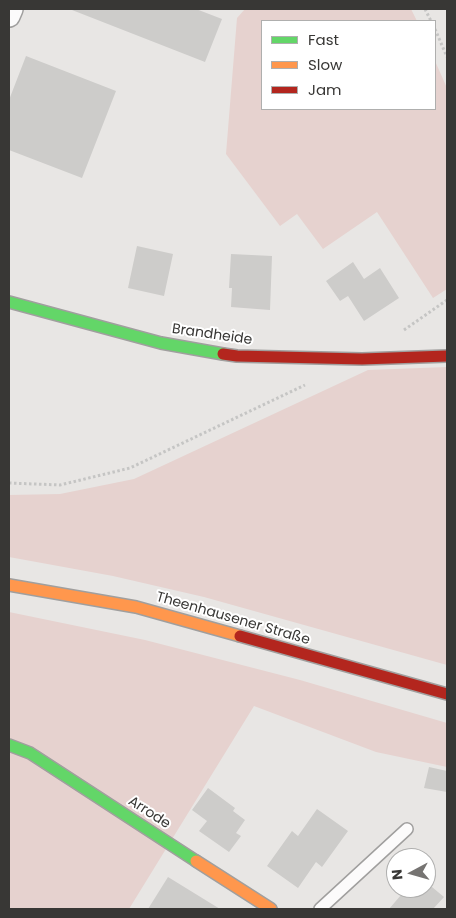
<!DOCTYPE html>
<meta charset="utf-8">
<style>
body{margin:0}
#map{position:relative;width:456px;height:918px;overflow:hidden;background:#e8e6e4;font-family:Poppins,sans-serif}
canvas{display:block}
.frame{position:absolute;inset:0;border:10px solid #383735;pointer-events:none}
.legend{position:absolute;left:261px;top:20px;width:175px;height:90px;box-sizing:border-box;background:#fff;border:1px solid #afafae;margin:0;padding:6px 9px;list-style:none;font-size:15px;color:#383735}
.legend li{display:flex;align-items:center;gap:10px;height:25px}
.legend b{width:25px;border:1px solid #afafae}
.north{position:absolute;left:386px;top:848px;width:50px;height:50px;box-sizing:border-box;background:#fff;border:1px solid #afafae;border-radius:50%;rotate:264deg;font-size:14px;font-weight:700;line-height:20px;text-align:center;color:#383735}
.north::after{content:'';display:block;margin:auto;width:18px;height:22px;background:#767472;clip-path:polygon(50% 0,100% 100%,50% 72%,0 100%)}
</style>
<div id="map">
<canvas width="456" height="918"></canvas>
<div class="frame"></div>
<ul class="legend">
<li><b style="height:6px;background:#63d668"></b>Fast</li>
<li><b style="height:6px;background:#ff974d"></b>Slow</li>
<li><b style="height:6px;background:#b3261e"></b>Jam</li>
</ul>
<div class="north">N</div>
</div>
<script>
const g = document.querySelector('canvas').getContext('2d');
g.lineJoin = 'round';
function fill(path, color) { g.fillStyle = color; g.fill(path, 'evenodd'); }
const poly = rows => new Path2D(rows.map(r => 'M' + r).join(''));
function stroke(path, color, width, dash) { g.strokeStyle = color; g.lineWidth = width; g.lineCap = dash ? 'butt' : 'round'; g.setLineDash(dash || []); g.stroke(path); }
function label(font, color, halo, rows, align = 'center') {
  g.font = font + ' Poppins,sans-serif'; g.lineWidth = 4; g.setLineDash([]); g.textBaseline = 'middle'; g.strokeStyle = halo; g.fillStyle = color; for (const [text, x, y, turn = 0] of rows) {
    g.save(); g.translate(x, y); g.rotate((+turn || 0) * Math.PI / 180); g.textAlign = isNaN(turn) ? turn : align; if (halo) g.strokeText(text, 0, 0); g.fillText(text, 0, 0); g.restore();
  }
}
fill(poly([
 [245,9,411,9,417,21,262,21,262,109,435,109,435,61,447,88,447,289,433,298,377,212,323,249,297,214,280,226,226,154,237,18],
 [447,367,447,665,204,597,113,576,9,557,9,495,60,494,134,479,368,370],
 [9,612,145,640,300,680,447,723,447,767,376,752,254,706,129,909,9,909]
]), '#e6d2cf');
fill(poly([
 [72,9,196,9,222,19,205,62,72,10],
 [26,56,116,91,82,178,9,150,9,100],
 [137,246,173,254,164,296,128,288],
 [231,254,272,256,270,310,231,307,232,288,229,288],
 [353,262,364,279,380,268,399,298,364,321,348,296,340,301,326,281],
 [429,767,447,771,447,792,424,788],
 [208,788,235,808,233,811,245,820,236,833,241,836,229,852,199,831,207,821,192,810],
 [317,809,348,831,322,867,316,862,298,888,267,866,292,831,298,836],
 [168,877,220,909,148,909],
 [426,882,444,897,433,909,389,909,407,888,426,888]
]), '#cdccca');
const lane = poly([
 [320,909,407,829]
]);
const street = poly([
 [9,16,12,9]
]);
const fast = poly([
 [9,302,161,343,223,354],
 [9,745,30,753,196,861]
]);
const slow = poly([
 [9,585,136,607,240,636],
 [196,861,271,909]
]);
const jam = poly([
 [223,354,237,356,362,359,447,356],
 [240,636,447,694]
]);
stroke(lane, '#a09f9e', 14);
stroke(street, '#a09f9e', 24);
stroke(fast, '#a09f9e', 14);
stroke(slow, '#a09f9e', 14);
stroke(jam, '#a09f9e', 14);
stroke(poly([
 [425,9,431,21],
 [435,29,447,57],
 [404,330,447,300],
 [9,483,60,485,130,468,305,385]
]), '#c5c5c4', 3, [2.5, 2.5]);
stroke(lane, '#fcfbfb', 11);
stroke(street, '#fcfbfb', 21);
stroke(fast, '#63d668', 11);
stroke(slow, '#ff974d', 11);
stroke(jam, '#b3261e', 11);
label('14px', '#383735', '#fff', [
 ["Brandheide",212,335,8],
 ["Theenhausener Straße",233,619,16],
 ["Arrode",149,813,33]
]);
</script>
